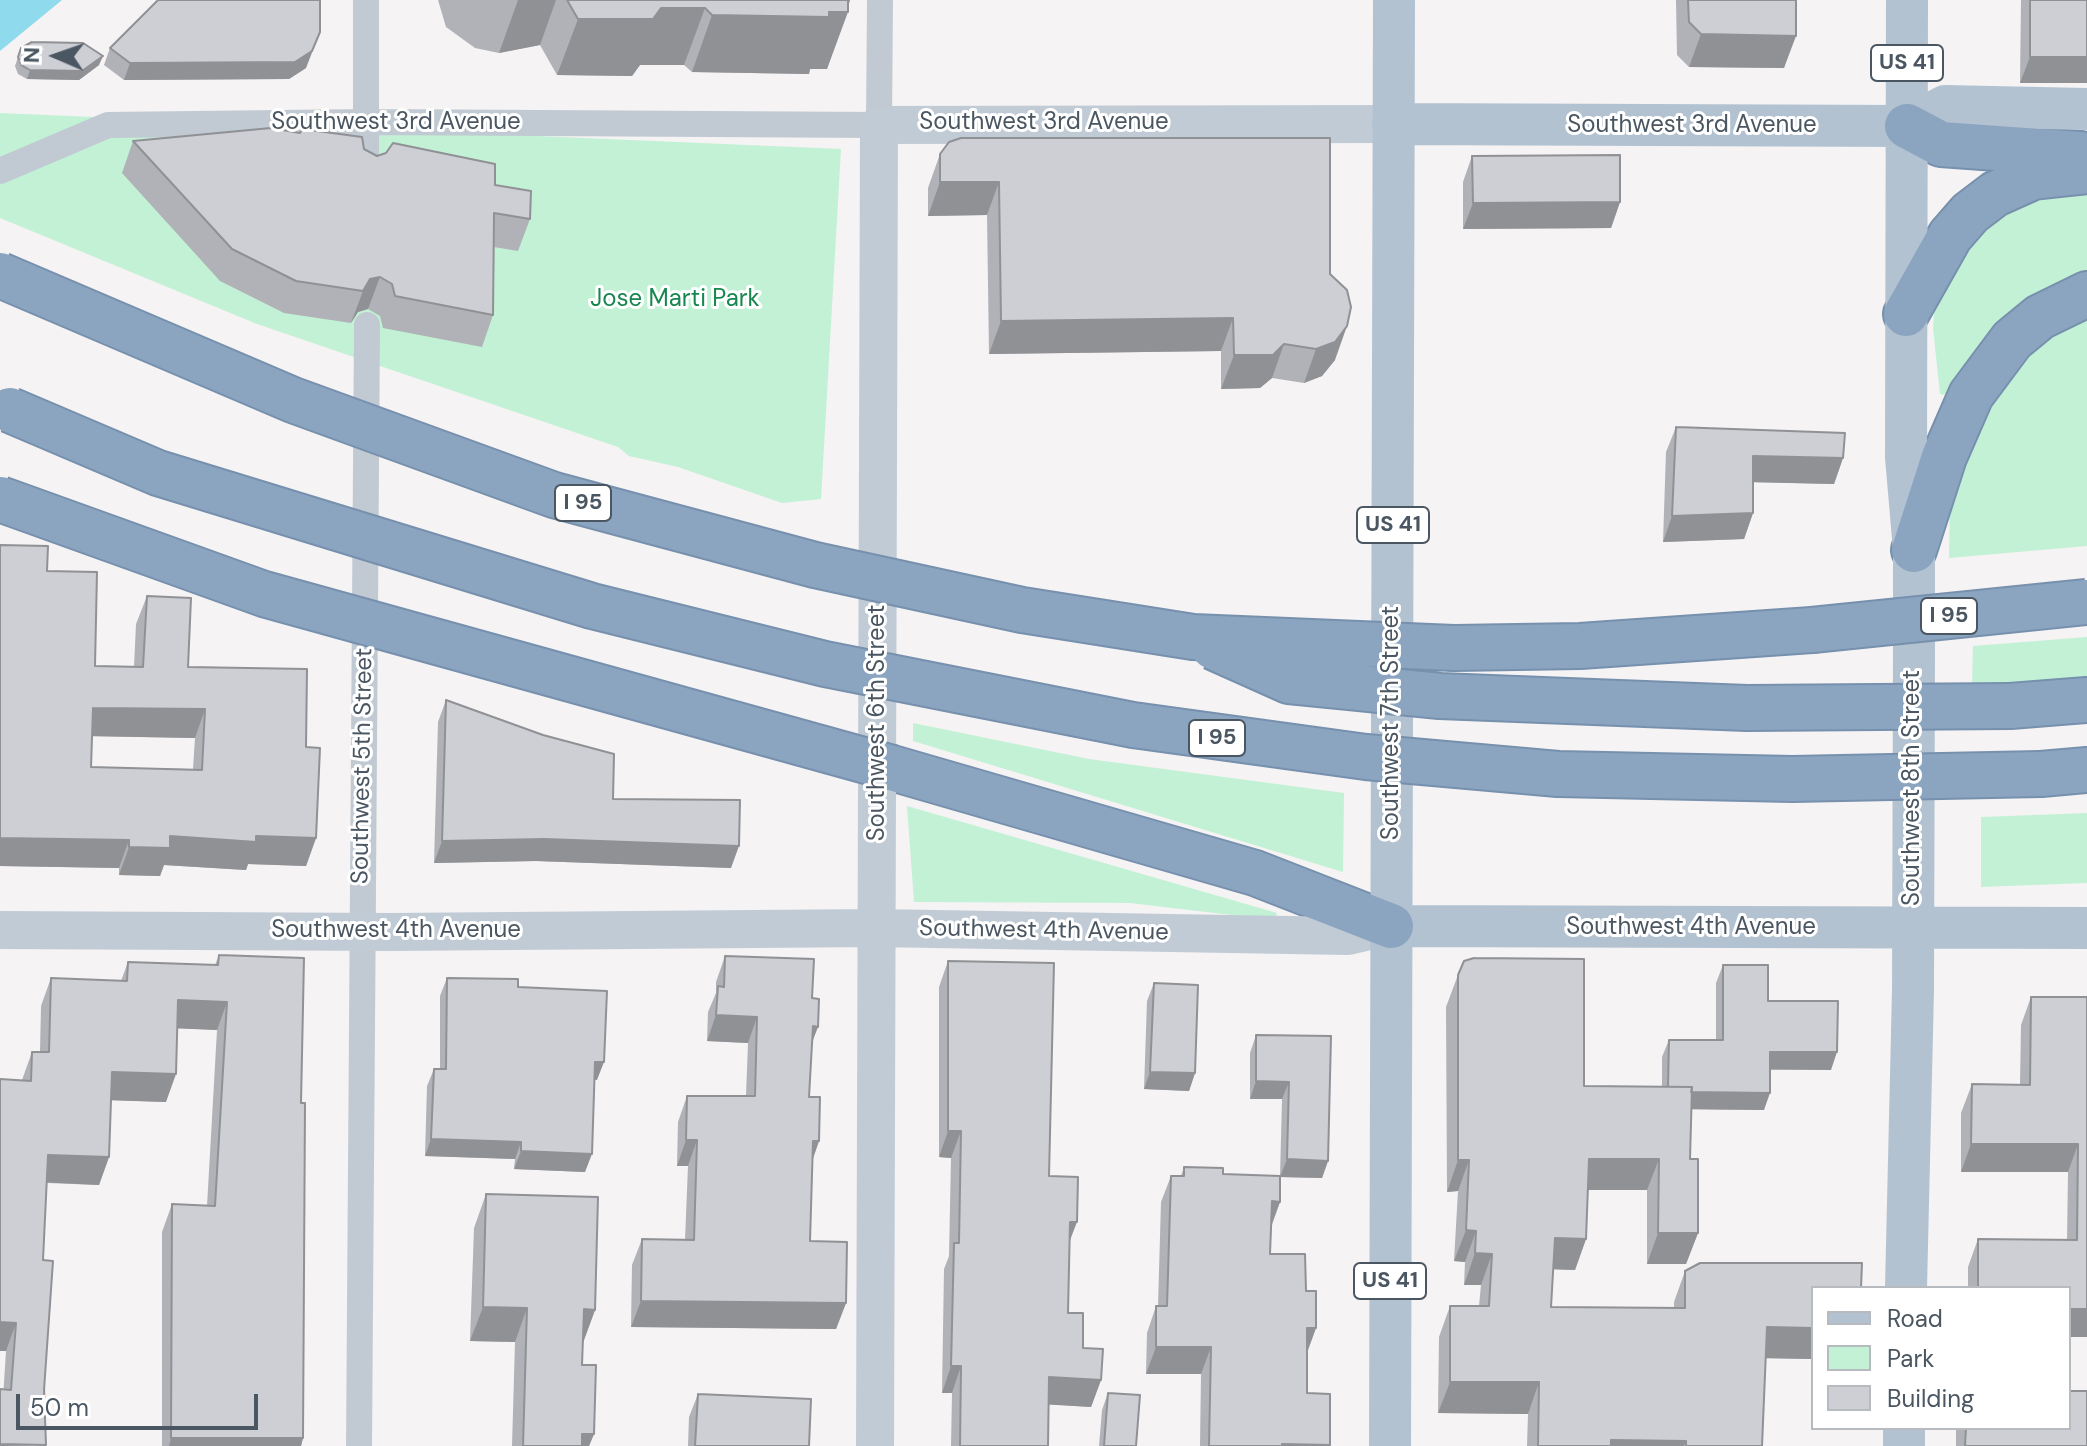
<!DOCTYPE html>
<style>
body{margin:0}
#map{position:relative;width:2087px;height:1446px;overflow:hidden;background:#f5f3f3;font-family:"DM Sans",sans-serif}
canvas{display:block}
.legend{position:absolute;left:1811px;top:1286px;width:260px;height:144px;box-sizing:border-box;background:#fff;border:2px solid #b7bbc0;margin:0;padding:10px 14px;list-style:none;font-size:24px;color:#4a5661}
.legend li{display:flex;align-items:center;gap:16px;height:40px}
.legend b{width:40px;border:2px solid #b7bbc0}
.north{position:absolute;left:16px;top:16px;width:80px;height:80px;-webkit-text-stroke:6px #fff;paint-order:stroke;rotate:272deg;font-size:22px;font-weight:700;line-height:32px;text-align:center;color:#4a5661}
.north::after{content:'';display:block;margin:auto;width:28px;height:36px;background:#4a5661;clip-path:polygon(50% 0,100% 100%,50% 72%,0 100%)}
.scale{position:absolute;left:16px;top:1394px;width:242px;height:36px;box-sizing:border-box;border:4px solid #4a5661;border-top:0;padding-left:10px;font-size:24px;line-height:28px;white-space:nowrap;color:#4a5661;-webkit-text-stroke:6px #fff;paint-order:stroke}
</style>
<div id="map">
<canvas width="2087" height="1446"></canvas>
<ul class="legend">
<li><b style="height:10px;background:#b3c2d1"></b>Road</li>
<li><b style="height:22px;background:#c3f1d5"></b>Park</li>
<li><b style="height:22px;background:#cdcfd5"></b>Building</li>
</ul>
<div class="north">N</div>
<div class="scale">50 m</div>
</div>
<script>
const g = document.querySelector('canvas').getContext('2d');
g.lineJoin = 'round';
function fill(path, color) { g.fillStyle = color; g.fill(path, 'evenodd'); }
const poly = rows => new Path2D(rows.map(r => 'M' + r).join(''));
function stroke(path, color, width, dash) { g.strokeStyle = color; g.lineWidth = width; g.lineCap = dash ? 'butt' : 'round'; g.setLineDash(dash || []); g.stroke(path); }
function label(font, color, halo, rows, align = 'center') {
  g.font = font + ' "DM Sans",sans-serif'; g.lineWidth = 6; g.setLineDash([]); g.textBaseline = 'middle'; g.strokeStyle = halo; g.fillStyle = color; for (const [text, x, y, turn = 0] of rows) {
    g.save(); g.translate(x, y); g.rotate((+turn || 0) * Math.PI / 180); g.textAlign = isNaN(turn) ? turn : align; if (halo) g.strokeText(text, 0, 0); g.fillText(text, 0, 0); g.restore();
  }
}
fill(poly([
 [0,113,841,149,821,499,782,503,678,467,629,456,618,447,257,324,0,218],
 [2087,184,2087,277,1998,327,1968,362,1947,395,1940,394,1933,328,1935,299,1948,264,1992,212],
 [2087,311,2087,546,1949,558,1950,503,1959,452,2007,365],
 [2087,637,2087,680,1972,687,1973,646],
 [913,723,1089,759,1344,793,1343,872,913,741],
 [907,806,1277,913,1274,920,1130,903,914,902],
 [2087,813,2087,883,1981,887,1981,817]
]), '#c3f1d5');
fill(poly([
 [0,0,62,0,0,51]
]), '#90daee');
const highway = poly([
 [1907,126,1941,144,2080,154],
 [1906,314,1950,236,1970,213,1995,194,2033,177,2087,171],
 [1914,550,1944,457,1971,395,2012,340,2040,317,2087,294],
 [1454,648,1580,646,1812,630],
 [2010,706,2087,700],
 [892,768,1255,873,1391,926],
 [2041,774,2087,770]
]);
stroke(highway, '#7690ad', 48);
stroke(poly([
 [366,0,366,172],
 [0,171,108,125,367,122,879,125,880,0],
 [359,1446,367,325]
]), '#c1cad2', 26);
stroke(poly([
 [0,930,390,932,876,928,1348,936,1391,926],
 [875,1446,879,125,1393,124]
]), '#c1cbd6', 38);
stroke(poly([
 [1393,124,1907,126,1945,106,2087,109],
 [1391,926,2087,928],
 [1906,1288,1913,990,1914,655,1914,550,1906,457,1907,0],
 [1390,1446,1394,0],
 [1904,1446,1904,1428]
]), '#b3c2d1', 42);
stroke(highway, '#8ba5c1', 44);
const highwayBridge = poly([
 [0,275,293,400,554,495,815,565,1022,610,1193,637,1454,648],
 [10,410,158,473,592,606,825,664,1133,725,1366,757,1558,774,1792,779,2041,774],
 [0,499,264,594,892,768],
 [1812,630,2087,602],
 [1213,647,1289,681,1440,696,1747,708,2010,706]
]);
stroke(highwayBridge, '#7690ad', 48, []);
stroke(highwayBridge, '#8ba5c1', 44);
fill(poly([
 [438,0,850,0,827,69,810,69,809,74,692,72,684,65,640,65,632,76,557,75,540,45,499,53,475,48,446,27],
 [1676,0,1796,0,1784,68,1689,67,1677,55],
 [2021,0,2087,0,2087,83,2020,83],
 [21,48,99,65,79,80,27,79,18,74,15,66],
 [110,48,306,68,289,79,124,80,104,65],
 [133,141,364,149,377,156,495,185,530,219,518,251,494,247,493,315,482,347,383,328,380,316,368,309,358,312,351,323,284,313,220,281,122,173],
 [940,154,1330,274,1335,360,1322,376,1304,383,1272,378,1260,388,1221,389,1221,351,989,354,987,215,928,216,928,188],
 [1472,156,1620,202,1611,228,1463,229,1463,182],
 [1676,427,1843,458,1834,484,1753,482,1753,513,1744,539,1663,542,1666,452],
 [47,571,95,666,134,667,136,624,147,596,188,667,306,747,316,838,306,866,248,864,246,870,164,865,160,876,119,875,119,868,0,866],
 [92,736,195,738,193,769,91,767],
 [446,700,613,799,731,868,536,861,434,863,438,722],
 [219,955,301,1103,303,1438,301,1446,162,1446,162,1232,172,1204,207,1206,217,1030,177,1028,166,1102,111,1100,109,1157,99,1185,47,1183,43,1260,46,1445,0,1446,6,1351,0,1351,0,1079,22,1080,32,1052,40,1052,41,1006,51,978,121,981,128,962,215,965],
 [725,956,812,998,812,1042,809,1097,819,1141,812,1161,810,1241,846,1303,836,1329,631,1327,632,1265,642,1239,685,1240,688,1166,677,1166,678,1122,687,1096,746,1096,748,1043,707,1041,708,1012,716,993,716,982],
 [948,961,1049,1176,1069,1243,1068,1313,1083,1348,1101,1380,1091,1407,1048,1404,1048,1446,951,1446,952,1393,942,1393,944,1269,949,1256,951,1158,939,1157,939,987],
 [1723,965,1768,1001,1831,1070,1770,1070,1764,1110,1691,1109,1690,1159,1698,1233,1686,1264,1647,1264,1647,1190,1588,1190,1586,1239,1575,1270,1553,1269,1551,1307,1674,1308,1674,1302,1685,1271,1813,1288,1813,1359,1765,1358,1762,1446,1527,1446,1528,1414,1438,1413,1439,1337,1450,1306,1479,1306,1481,1285,1464,1285,1465,1262,1454,1261,1458,1191,1447,1192,1446,1007,1458,975,1584,1086,1662,1087,1662,1057,1669,1040,1716,1040,1716,983],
 [447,978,518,987,597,1080,594,1079,585,1172,514,1169,515,1159,425,1156,427,1086,434,1069,440,1069,440,996],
 [1154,983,1195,1073,1189,1091,1144,1089,1147,1001],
 [2031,997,2087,997,2087,1337,2069,1288,1968,1288,1968,1267,1978,1239,2067,1240,2068,1172,1961,1172,1961,1113,1972,1084,2020,1085,2021,1025],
 [1256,1035,1331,1036,1328,1161,1322,1178,1280,1177,1282,1099,1250,1099,1250,1053],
 [1184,1167,1223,1174,1280,1202,1272,1225,1270,1254,1306,1291,1316,1328,1307,1353,1307,1393,1329,1446,1200,1446,1201,1374,1146,1374,1147,1333,1156,1306,1158,1306,1161,1202,1171,1176,1181,1176],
 [486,1194,595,1310,583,1342,582,1365,594,1434,589,1446,512,1446,515,1342,470,1341,474,1228],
 [1108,1393,1136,1446,1099,1446,1102,1410],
 [698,1394,809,1446,688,1446,689,1417],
 [1956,1428,2069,1428,2087,1446,1956,1446]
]), '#b0b2b7');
fill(poly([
 [518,0,556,0,540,45,499,53],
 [843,0,850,0,846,12,848,12,827,69,810,69,809,74,692,72,712,15,829,12],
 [661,8,705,8,684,65,640,65,632,76,557,75,578,19],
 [320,32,306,68,289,79,124,80,130,63],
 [1701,34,1796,36,1784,68,1689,67],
 [103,56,99,65,79,80,27,79,30,70],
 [2030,57,2087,57,2087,83,2020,83],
 [940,182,999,182,987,215,928,216],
 [1620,202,1611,228,1463,229,1473,203],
 [380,277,368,309,358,312,351,323,363,291,370,279],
 [1233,318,1221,351,989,354,1001,321],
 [1347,326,1335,360,1322,376,1304,383,1316,349],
 [1284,344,1272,378,1260,388,1221,389,1234,355],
 [1753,456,1843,458,1834,484,1744,482],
 [1753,513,1744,539,1663,542,1672,516],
 [93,708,205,709,195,738,82,736],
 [170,836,256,836,316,838,306,866,248,864,246,870,164,865,160,876,119,875,129,847],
 [0,838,129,840,119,868,0,866],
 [544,839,739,846,731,868,536,861,434,863,442,841],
 [178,1000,227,1002,217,1030,168,1028],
 [716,1015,757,1017,748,1043,707,1041],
 [813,1026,818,1027,808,1053],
 [1770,1052,1837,1052,1831,1070,1764,1069],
 [595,1062,604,1062,597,1080,589,1079],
 [112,1072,176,1074,166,1102,102,1100],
 [1150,1072,1195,1073,1189,1091,1144,1089],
 [1256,1081,1289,1082,1282,1099,1250,1099],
 [1668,1091,1770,1093,1764,1110,1662,1109],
 [948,1131,961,1131,951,1158,939,1157],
 [431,1139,521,1142,515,1159,425,1156],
 [686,1140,697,1140,688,1166,677,1166],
 [813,1141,819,1141,810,1167],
 [1971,1144,2078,1144,2068,1172,1961,1172],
 [521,1151,592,1154,585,1172,514,1169],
 [48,1155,109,1157,99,1185,38,1182],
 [1287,1159,1328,1161,1322,1178,1280,1177],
 [1589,1159,1659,1159,1647,1190,1578,1190],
 [1458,1160,1469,1160,1458,1191,1447,1192],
 [1272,1201,1280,1202,1270,1228],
 [1070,1222,1077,1222,1067,1248],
 [1466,1230,1476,1231,1465,1262,1454,1261],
 [1658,1233,1698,1233,1686,1264,1647,1264],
 [1555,1238,1586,1239,1575,1270,1543,1269],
 [1475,1253,1492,1254,1481,1285,1464,1285],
 [641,1301,846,1303,836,1329,631,1327],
 [483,1307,527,1308,515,1342,470,1341],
 [584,1309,595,1310,583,1343],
 [2070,1309,2087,1309,2087,1337,2069,1337],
 [0,1322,16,1323,6,1351,0,1351],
 [1767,1327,1813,1328,1813,1359,1755,1358],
 [1307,1328,1316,1328,1306,1355],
 [1156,1347,1211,1347,1201,1374,1146,1374],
 [951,1366,961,1366,952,1393,942,1393],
 [1049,1377,1101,1380,1091,1407,1039,1404],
 [1450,1382,1539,1382,1528,1414,1438,1413],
 [582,1434,594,1434,589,1446,578,1446],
 [171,1438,303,1438,301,1446,169,1446],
 [1611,1440,1686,1441,1684,1446,1609,1446],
 [0,1444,46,1445,0,1446],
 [1282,1444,1330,1445,1329,1446,1282,1446]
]), '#909195');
const building = poly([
 [158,0,320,0,320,32,312,51,295,62,130,63,110,48,158,0],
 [567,0,848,0,848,12,829,12,829,17,712,15,705,8,661,8,653,19,578,19,567,0],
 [1688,0,1796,0,1796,36,1701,34,1689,22,1688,0],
 [2030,0,2087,0,2087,57,2030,57,2030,0],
 [32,42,83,43,103,56,82,71,30,70,21,65,18,57,21,48,32,42],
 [271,128,300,133,302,129,362,137,364,149,377,156,386,153,393,143,495,164,495,185,531,191,530,219,494,213,493,315,395,296,392,284,380,277,370,279,363,291,296,281,232,249,133,141,271,128],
 [961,138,1330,138,1330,274,1347,290,1351,307,1347,326,1335,342,1316,349,1284,344,1273,355,1234,355,1233,318,1001,321,999,182,940,182,940,154,949,142,961,138],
 [1620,155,1620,202,1473,203,1472,156,1620,155],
 [1676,427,1845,433,1843,458,1753,456,1753,513,1672,516,1676,427],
 [0,545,48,546,47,571,97,572,95,666,143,667,147,596,191,598,188,667,307,669,306,747,320,748,316,838,256,836,256,842,170,836,170,848,129,847,129,840,0,838,0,545],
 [93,708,205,709,202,770,91,767,93,708],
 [446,700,543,735,614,754,613,799,740,800,739,846,544,839,442,841,446,700],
 [219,955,304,958,301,1103,305,1103,303,1438,171,1438,172,1204,215,1206,227,1002,178,1000,176,1074,112,1072,109,1157,48,1155,43,1260,53,1261,44,1390,46,1445,0,1444,0,1389,11,1390,16,1323,0,1322,0,1079,31,1081,32,1052,49,1052,51,978,127,981,128,962,218,965,219,955],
 [725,956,814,959,812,998,819,999,818,1027,813,1026,809,1097,820,1097,819,1141,813,1141,810,1241,847,1242,846,1303,641,1301,642,1239,694,1240,697,1140,686,1140,687,1096,755,1096,757,1017,716,1015,718,986,724,987,725,956],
 [1474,958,1584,959,1584,1086,1692,1087,1690,1159,1698,1159,1698,1233,1658,1233,1659,1159,1589,1159,1586,1239,1555,1238,1551,1307,1685,1308,1685,1271,1700,1263,1862,1263,1861,1288,1813,1288,1813,1328,1767,1327,1762,1446,1686,1446,1686,1441,1611,1440,1611,1446,1538,1446,1539,1382,1450,1382,1450,1306,1489,1306,1492,1254,1475,1253,1476,1231,1466,1230,1469,1160,1458,1160,1458,975,1464,961,1474,958],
 [948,961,1054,963,1049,1176,1078,1177,1077,1222,1070,1222,1068,1313,1083,1313,1083,1348,1103,1349,1101,1380,1049,1377,1048,1446,960,1446,961,1366,951,1366,954,1243,959,1243,961,1131,948,1131,948,961],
 [1723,965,1768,965,1768,1001,1838,1001,1837,1052,1770,1052,1770,1093,1691,1092,1692,1087,1668,1087,1669,1040,1723,1040,1723,965],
 [447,978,518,979,518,987,607,991,604,1062,595,1062,592,1154,521,1151,521,1142,431,1139,434,1069,446,1069,447,978],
 [1154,983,1198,985,1195,1073,1150,1072,1154,983],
 [2031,997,2087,997,2087,1309,2070,1309,2069,1365,2069,1288,1978,1288,1978,1239,2077,1240,2078,1144,1971,1144,1972,1084,2030,1085,2031,997],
 [1256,1035,1331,1036,1328,1161,1287,1159,1289,1082,1256,1081,1256,1035],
 [1184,1167,1223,1168,1223,1174,1280,1176,1280,1202,1272,1201,1270,1254,1305,1254,1306,1291,1316,1291,1316,1328,1307,1328,1307,1393,1330,1394,1330,1445,1282,1444,1282,1446,1209,1446,1211,1347,1156,1347,1156,1306,1167,1306,1171,1176,1184,1176,1184,1167],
 [486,1194,598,1197,595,1310,584,1309,582,1365,596,1365,594,1434,582,1434,582,1446,523,1446,527,1308,483,1307,486,1194],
 [2069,1391,2087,1391,2087,1446,1965,1446,1966,1428,2069,1428,2069,1391],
 [1108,1393,1140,1395,1136,1446,1104,1446,1108,1393],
 [698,1394,811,1399,809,1446,695,1446,698,1394]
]);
fill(building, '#cdcfd5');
stroke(building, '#909195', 2);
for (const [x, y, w] of [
 [1907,63,72],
 [583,503,56],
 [1393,525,72],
 [1949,616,56],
 [1217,738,56],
 [1390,1281,72]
]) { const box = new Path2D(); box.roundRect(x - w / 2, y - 18, w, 36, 6); g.fillStyle = '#fff'; g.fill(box); stroke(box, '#4a5661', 2); }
label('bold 22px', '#4a5661', null, [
 ["US 41",1907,63],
 ["I 95",583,503],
 ["US 41",1393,525],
 ["I 95",1949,616],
 ["I 95",1217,738],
 ["US 41",1390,1281]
]);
label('24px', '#4a5661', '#fff', [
 ["Southwest 3rd Avenue",396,123],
 ["Southwest 3rd Avenue",1044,123],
 ["Southwest 3rd Avenue",1692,126],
 ["Southwest 6th Street",878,723,-90],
 ["Southwest 7th Street",1392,723,-90],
 ["Southwest 5th Street",363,766,-89],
 ["Southwest 8th Street",1913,788,-90],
 ["Southwest 4th Avenue",1691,928],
 ["Southwest 4th Avenue",396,931],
 ["Southwest 4th Avenue",1044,931,1]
]);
label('24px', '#17864f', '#fff', [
 ["Jose Marti Park",675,300]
]);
</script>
